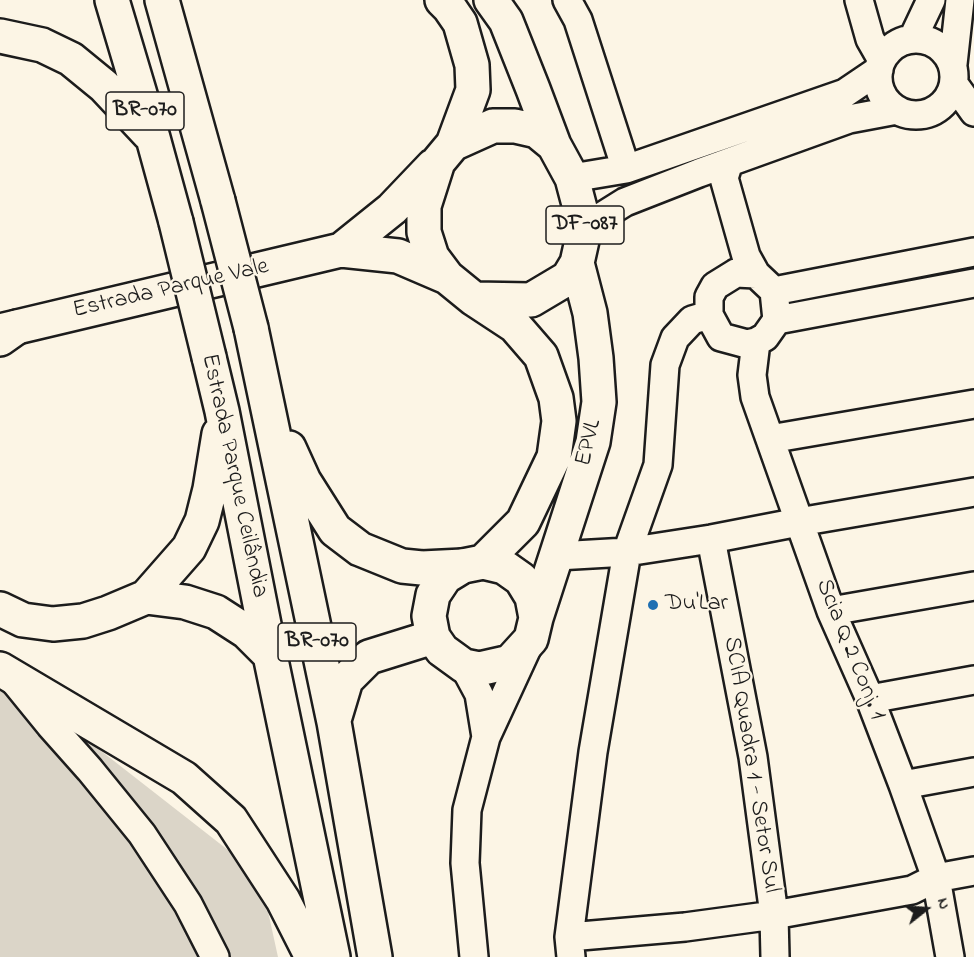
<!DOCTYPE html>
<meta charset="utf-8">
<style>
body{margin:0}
#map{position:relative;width:974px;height:957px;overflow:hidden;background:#fcf5e5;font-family:"Indie Flower",sans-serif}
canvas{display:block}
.north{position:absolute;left:896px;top:879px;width:60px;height:60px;-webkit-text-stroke:4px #fcf5e5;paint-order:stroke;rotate:73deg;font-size:16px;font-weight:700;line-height:24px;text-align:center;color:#1c1c1c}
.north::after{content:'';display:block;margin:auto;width:21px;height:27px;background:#1c1c1c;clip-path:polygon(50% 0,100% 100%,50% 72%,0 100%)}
</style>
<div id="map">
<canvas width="974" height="957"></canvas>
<div class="north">N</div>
</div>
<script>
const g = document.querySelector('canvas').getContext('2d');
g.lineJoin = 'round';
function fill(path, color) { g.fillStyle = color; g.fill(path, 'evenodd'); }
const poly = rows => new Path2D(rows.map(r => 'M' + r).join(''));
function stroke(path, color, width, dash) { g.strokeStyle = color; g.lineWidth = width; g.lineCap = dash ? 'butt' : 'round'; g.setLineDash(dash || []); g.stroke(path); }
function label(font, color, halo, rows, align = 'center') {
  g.font = font + ' "Indie Flower",sans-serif'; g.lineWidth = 4.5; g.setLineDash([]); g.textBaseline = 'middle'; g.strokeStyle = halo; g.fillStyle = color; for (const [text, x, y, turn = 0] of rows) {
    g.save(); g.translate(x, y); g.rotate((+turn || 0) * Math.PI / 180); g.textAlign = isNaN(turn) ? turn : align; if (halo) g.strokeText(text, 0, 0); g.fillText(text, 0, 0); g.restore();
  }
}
fill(poly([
 [0,672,260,875,278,957,0,957]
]), '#dbd5c8');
const minor = poly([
 [567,0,578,20,626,169],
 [859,0,870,39,882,60],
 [913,38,931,0],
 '878 77a38 38 0 1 1 76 0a38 38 0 1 1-76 0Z',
 [953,64,960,0],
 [954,84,974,112],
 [729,162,724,178,746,256,756,274],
 [572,178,626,169,845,93,879,70],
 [585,227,625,202,699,173,849,119,897,110],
 [736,273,756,274,774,291,777,320,765,337,756,342,747,344,721,337,709,315,709,297,715,286,736,273],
 [774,291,974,252],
 [777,320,974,283],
 [756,342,752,375,755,397,831,611,870,699,903,785,936,878,950,957],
 [770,439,974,404],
 [711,539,753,757,774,915,775,957],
 [557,556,627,552,711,539,799,522,974,492],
 [831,611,974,586],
 [464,666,479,694,486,737],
 [15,682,50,725,90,770,142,834,188,904,215,957],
 [870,699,974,680],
 [903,785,974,772],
 [569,937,685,927,774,915,912,890,936,878,974,871],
 [474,957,465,863,467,810,486,737,528,646],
 [571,957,569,937,593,752,627,552,658,465,665,365,675,338,692,320,709,315]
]);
const major = poly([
 [442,0,449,7,460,23,472,65,473,90,453,144],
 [491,0,506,21,533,89,554,145],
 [493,126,515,126,537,131,554,145,572,178,585,227,577,263,568,278,531,300,474,299,447,277,432,257,424,232,424,206,438,162,453,144,493,126],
 [341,250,392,209,433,166],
 [474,299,515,326,541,356,556,398,559,421,554,457,523,522,483,562],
 [0,331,341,250,398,256,447,277],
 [536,618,532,597,521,579,504,567,483,562,463,566,445,577,433,595,429,616,433,637,442,650,464,666,479,669,510,662,531,639,536,618,593,442,599,402,596,358,590,313,577,263]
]);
const highway = poly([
 [112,0,153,138,176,222],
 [162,0,218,201],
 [0,36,42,45,71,59,104,86,149,134],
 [251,328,334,722,375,957],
 [0,339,17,327],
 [209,357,222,411,270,655,333,957],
 [289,448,304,481,335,530,360,549,402,566,422,568,463,566],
 [146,597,185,602,216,612,247,632,270,655],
 [0,609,23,620,53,624,83,621,108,613,146,597,189,548,202,521,210,489,219,434],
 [0,669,184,778,231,820,283,900,312,957],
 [334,720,346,680,369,657,433,637]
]);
stroke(minor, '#1c1c1c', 32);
stroke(major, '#1c1c1c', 38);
stroke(highway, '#1c1c1c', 38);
stroke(minor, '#fcf5e5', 27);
stroke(major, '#fcf5e5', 33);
stroke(highway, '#fcf5e5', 33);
const highwayBridge = poly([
 [218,201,251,328],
 [176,222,209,357]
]);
stroke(highwayBridge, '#1c1c1c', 38, []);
stroke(highwayBridge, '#fcf5e5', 33);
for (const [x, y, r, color] of [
 [653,605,6,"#1f6fb2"]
]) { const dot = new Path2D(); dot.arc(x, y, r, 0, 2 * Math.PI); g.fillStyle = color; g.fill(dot); stroke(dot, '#fcf5e5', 2); }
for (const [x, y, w] of [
 [145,111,78],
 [585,225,78],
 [317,642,78]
]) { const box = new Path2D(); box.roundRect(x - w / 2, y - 19, w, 38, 4.5); g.fillStyle = '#fcf5e5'; g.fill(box); stroke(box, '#1c1c1c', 1.5); }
label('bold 22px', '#1c1c1c', null, [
 ["BR-070",145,111],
 ["DF-087",585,225],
 ["BR-070",317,642]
]);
label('24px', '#1c1c1c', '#fcf5e5', [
 ["Estrada Parque Vale",171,290,-13],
 ["EPVL",590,443,-77],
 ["Estrada Parque Ceilândia",233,476,78],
 ["Scia Q 2 Conj. 1",849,650,68],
 ["SCIA Quadra 1 - Setor Sul",750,765,81]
]);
label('24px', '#1c1c1c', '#fcf5e5', [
 ["Du'Lar",665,605]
], 'left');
</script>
